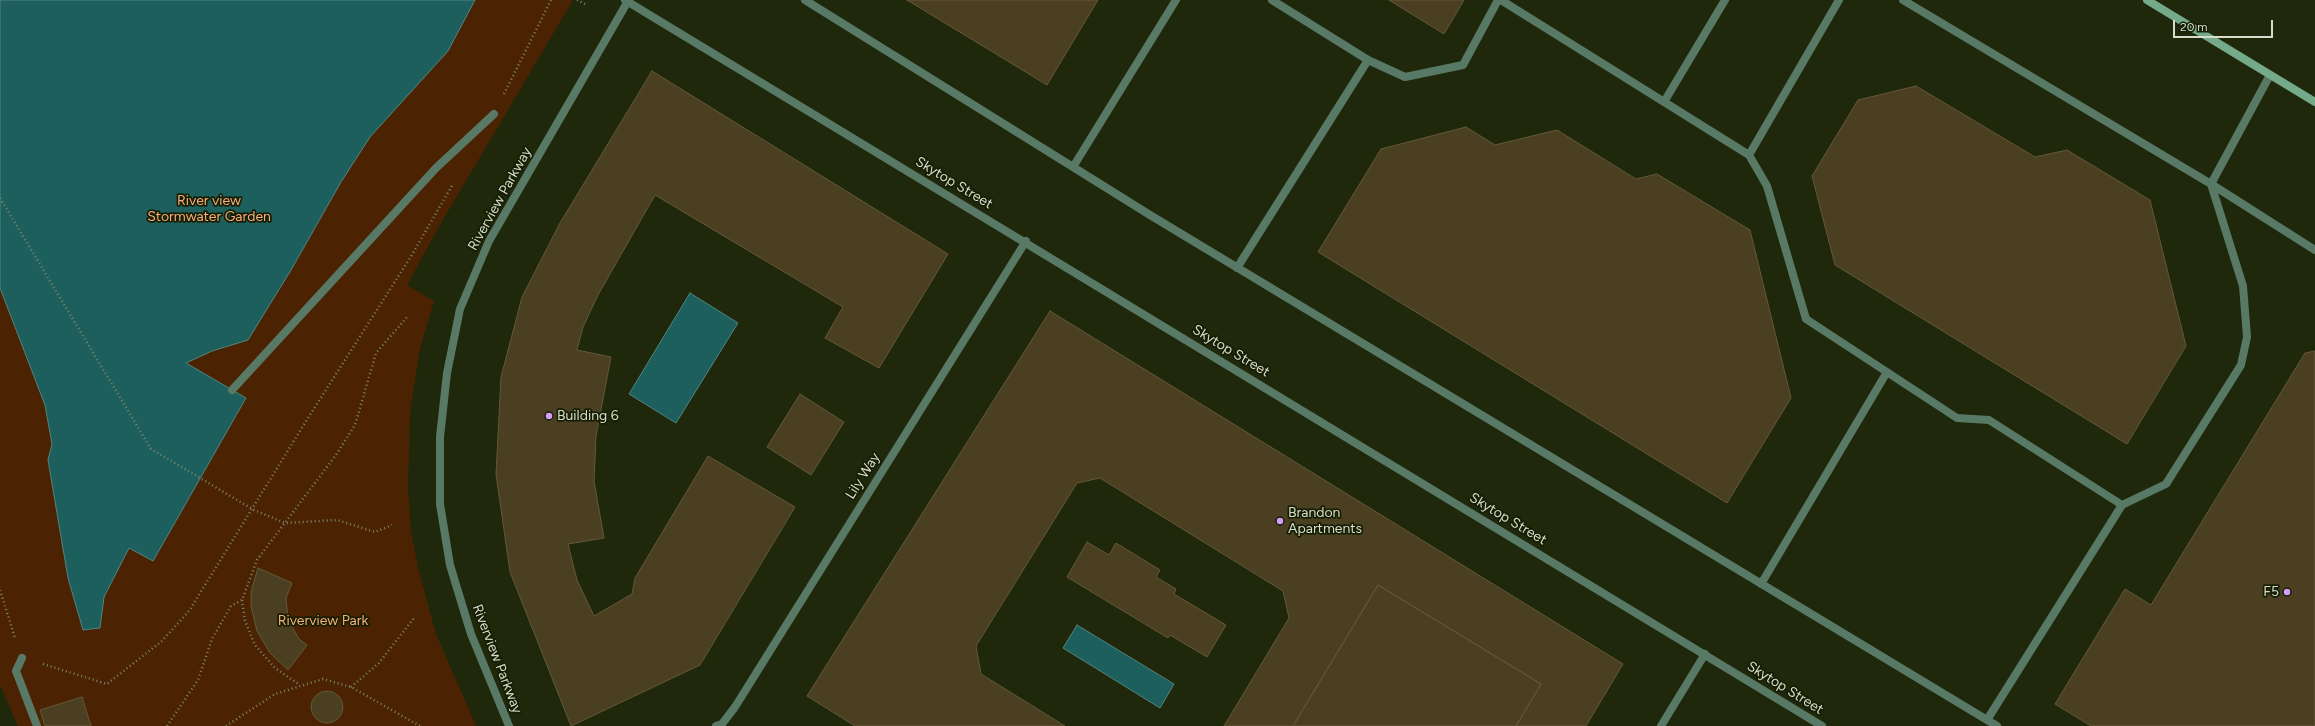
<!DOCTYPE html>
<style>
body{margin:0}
#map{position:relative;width:2315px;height:726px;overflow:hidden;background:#1f280b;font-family:Figtree,sans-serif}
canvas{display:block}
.scale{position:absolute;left:2173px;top:20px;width:100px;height:18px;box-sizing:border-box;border:2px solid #d6dccb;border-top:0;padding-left:5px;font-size:12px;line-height:14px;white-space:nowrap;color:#d6dccb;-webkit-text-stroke:3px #161e03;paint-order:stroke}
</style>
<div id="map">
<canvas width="2315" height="726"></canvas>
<div class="scale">20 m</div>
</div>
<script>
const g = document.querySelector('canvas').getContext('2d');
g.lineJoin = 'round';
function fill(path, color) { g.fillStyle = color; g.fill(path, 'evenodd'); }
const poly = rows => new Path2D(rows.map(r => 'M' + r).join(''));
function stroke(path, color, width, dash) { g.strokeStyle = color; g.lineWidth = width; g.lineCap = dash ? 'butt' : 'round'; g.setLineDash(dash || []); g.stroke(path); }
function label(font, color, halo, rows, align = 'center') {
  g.font = font + ' Figtree,sans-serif'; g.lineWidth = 3.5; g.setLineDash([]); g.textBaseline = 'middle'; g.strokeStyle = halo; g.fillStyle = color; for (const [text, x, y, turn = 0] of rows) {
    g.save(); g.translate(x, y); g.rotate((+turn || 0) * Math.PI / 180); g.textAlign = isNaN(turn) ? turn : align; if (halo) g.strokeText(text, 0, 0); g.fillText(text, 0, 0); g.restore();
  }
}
fill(poly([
 [0,0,573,0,441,223,407,285,434,301,420,348,410,413,408,487,411,531,418,568,436,634,476,726,18,726,0,685]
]), '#4b2303');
const water = poly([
 [0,0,475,0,448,51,370,137,341,182,291,270,248,340,212,351,186,363,246,398,153,561,129,548,104,597,100,628,83,630,68,578,48,460,52,444,45,405,0,288,0,0],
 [690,293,738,323,676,423,629,394,690,293],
 [1077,625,1174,684,1160,708,1063,648,1077,625]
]);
fill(water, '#1d5f5d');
stroke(water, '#54847e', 1);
const building = poly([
 [907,0,1098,0,1047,85,907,0],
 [1389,0,1464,0,1444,34,1389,0],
 [652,71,948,254,879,368,825,338,843,307,655,195,598,295,583,327,577,350,611,357,596,436,594,481,604,538,568,544,577,580,594,616,632,594,635,578,708,456,795,507,700,665,571,726,510,572,496,474,501,377,522,297,560,223,652,71],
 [1916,86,2035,157,2067,150,2150,200,2186,346,2127,444,1835,265,1812,176,1858,100,1916,86],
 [1466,127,1495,145,1557,130,1636,179,1657,174,1750,230,1791,398,1727,503,1318,252,1381,149,1466,127],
 [1050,311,1623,664,1586,726,1516,726,1541,684,1378,585,1293,726,1224,726,1289,618,1283,591,1100,478,1077,483,976,646,981,674,1065,726,855,726,807,696,1050,311],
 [2315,351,2315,726,2091,726,2055,704,2125,589,2151,605,2305,353,2315,351],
 [800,394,844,422,811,475,767,447,800,394],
 [1087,542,1109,555,1116,543,1160,570,1156,577,1176,589,1174,594,1226,625,1207,657,1170,635,1168,638,1067,577,1087,542],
 [258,568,292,583,286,598,288,619,299,639,307,645,288,670,270,653,257,631,251,606,251,592,258,568],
 [1378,585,1541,684,1516,726,1293,726,1378,585],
 '311 707a16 16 0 1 1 32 0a16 16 0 1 1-32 0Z',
 [82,697,91,726,45,726,40,710,82,697]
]);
fill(building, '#4a3f21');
stroke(building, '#645839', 1);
stroke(poly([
 [577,0,585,4],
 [504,94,551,0],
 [0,198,151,449,254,510,285,523,337,520,375,532,392,525],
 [0,590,15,638],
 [242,600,245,621,255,645,275,668,300,685],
 [43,664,107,684,162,641,189,611,308,418,410,258,453,184],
 [351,687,379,663,414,618],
 [167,726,198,680,212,639,231,606,242,600,257,560,336,455,355,425,376,353,408,316],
 [226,726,275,694,323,679,351,687,420,726]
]), '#7d856e', 2.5, [1, 3]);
stroke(poly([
 [805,0,1150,215,1997,726],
 [1272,0,1368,60,1405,77,1463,65,1498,0],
 [1501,0,1749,155,1767,186,1806,319,1957,418,1989,420,2122,505],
 [1903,0,2211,184,2315,250],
 [1664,102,1725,0],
 [1749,155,1839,0],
 [1073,167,1176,0],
 [1237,268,1368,60],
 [232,390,436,168,494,114],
 [1761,584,1887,372],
 [22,658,16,671,37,726],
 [1987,720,2122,505,2166,484,2241,365,2247,337,2243,286,2211,184,2270,75]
]), '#587965', 8);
stroke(poly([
 [625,0,1822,726],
 [509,726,471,634,450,565,440,504,440,437,447,373,460,309,489,241,628,1],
 [716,726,722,724,735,707,1026,241],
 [1661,726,1705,654]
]), '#587965', 8);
stroke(poly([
 [2147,0,2315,102]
]), '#74a98a', 8);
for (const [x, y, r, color] of [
 [549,416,4,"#d59cfb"],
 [1280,521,4,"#d59cfb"],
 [2287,592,4,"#d59cfb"]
]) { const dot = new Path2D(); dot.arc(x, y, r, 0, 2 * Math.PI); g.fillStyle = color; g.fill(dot); stroke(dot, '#161e03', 1.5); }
label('14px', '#d6dccb', '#161e03', [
 ["Skytop Street",954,183,31],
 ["Riverview Parkway",500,199,-61],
 ["Skytop Street",1231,351,31],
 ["Lily Way",863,476,-58],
 ["Skytop Street",1508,519,31],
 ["Riverview Parkway",497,659,69],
 ["Skytop Street",1785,688,32]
]);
label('14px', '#faae7b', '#161e03', [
 ["River view",209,201],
 ["Stormwater Garden",209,217],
 ["Riverview Park",323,621]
]);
label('14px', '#d6dccb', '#161e03', [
 ["Building 6",557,416],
 ["Brandon",1288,513],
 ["Apartments",1288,529],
 ["F5",2279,592,"right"]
], 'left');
</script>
